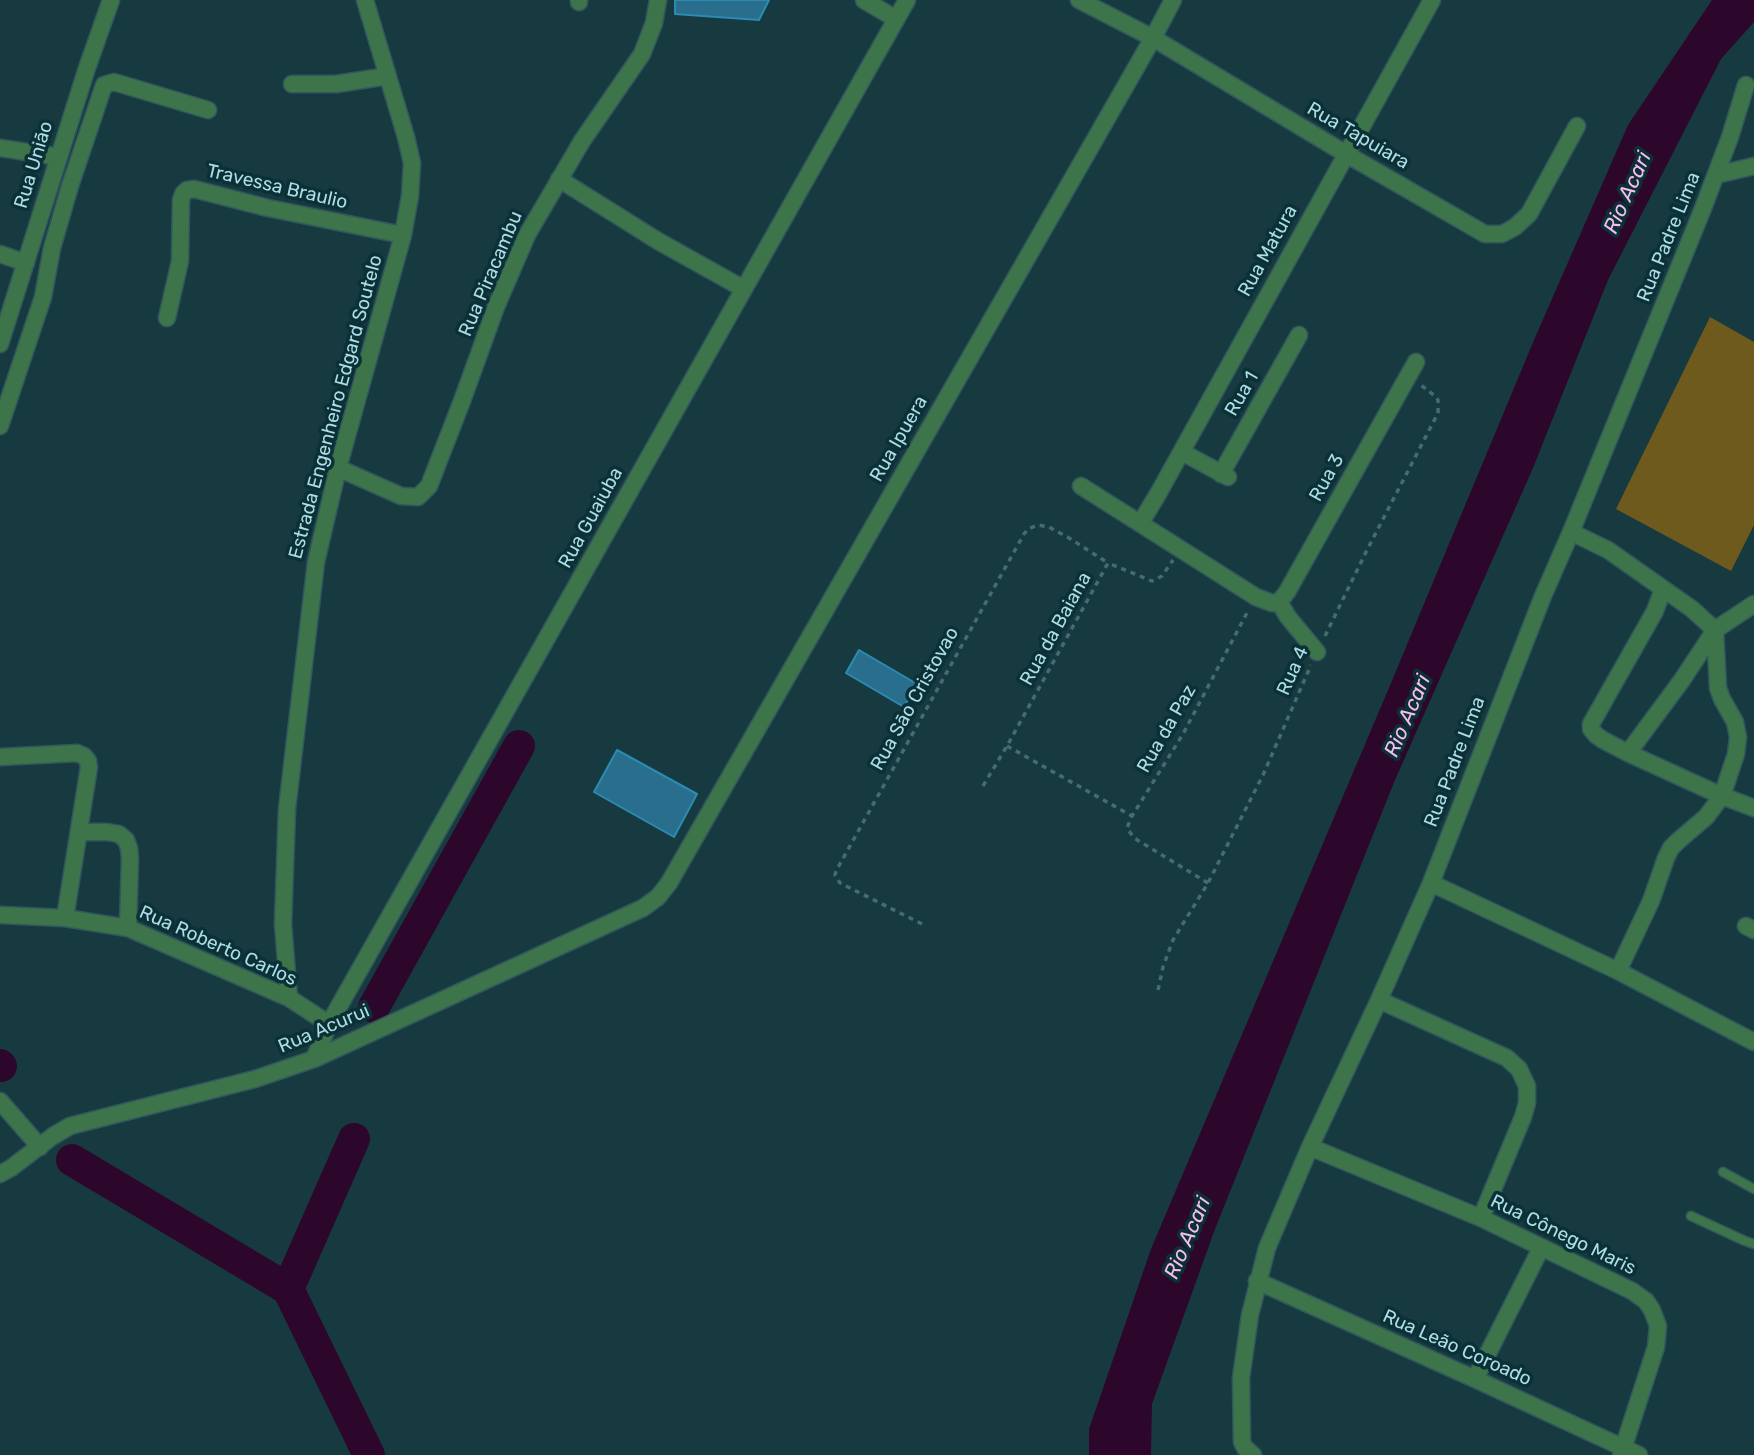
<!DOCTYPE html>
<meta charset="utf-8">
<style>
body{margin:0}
canvas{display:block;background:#163a40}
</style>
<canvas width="1754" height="1455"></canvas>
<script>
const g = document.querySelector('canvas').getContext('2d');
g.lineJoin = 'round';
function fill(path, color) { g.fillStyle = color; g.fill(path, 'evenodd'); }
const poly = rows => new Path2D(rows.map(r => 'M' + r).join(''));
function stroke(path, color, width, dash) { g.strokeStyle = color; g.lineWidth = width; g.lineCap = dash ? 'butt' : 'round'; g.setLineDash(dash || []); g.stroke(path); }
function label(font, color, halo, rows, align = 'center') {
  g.font = font + ' Rubik,sans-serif'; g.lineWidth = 7; g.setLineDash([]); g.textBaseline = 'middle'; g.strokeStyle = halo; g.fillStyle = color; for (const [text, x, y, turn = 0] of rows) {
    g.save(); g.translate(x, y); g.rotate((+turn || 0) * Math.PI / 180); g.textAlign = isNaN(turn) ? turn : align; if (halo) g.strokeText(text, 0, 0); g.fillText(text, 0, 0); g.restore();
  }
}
fill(poly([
 [1710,317,1754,342,1754,525,1731,571,1616,509]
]), '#6f5a1e');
fill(poly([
 [1712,0,1754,0,1754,22,1721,59,1608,280,1533,468,1395,780,1215,1229,1152,1404,1151,1455,1089,1455,1089,1429,1151,1249,1391,683,1534,340,1628,125]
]), '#2d062b');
stroke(poly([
 [374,1007,519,746],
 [0,1065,1,1066],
 [72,1160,288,1289,369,1455],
 [288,1289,354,1139]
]), '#2d062b', 32);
const building = poly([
 [675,0,769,0,759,20,675,14,675,0],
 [859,650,917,684,904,707,846,673,859,650],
 [617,750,697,794,674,837,594,792,617,750]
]);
fill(building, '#296e8c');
stroke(building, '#2b8bb3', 2);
const service = poly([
 [1723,1172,1754,1189],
 [1691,1216,1745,1241,1754,1244]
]);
const minor = poly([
 [864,0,896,19],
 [1079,0,1153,38,1346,154,1485,234,1502,234,1515,227,1529,214,1577,126],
 [579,2,579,0],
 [292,84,336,84,388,76],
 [0,148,59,157],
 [1716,175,1754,166],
 [559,179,658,241,744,289],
 [0,254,26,263],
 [167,318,180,261,181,200,183,194,187,190,194,189,268,208,403,235],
 [0,344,87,68,111,0],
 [0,426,43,297,52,248,70,186,104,85,114,82,208,110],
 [1182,452,1228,477],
 [338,468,401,496,418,497,429,486,462,401,496,307,527,235,582,141,642,54,654,23,658,0],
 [1221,474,1299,335],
 [1081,486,1256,597,1272,603,1279,602,1287,592,1416,362],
 [1141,522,1158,494,1432,0],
 [1571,532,1608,550,1692,609,1715,630,1718,688,1722,699,1735,722,1738,737,1736,754,1722,796,1706,817,1678,841,1671,848,1666,858,1651,901,1618,971],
 [1663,589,1655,611,1591,724,1591,729,1596,735,1603,740,1628,753,1722,796,1754,808],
 [1279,602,1288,617,1317,652],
 [1628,753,1682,680,1715,630,1754,604],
 [0,757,77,753,84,756,88,761,89,767,65,918],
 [80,832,107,832,119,834,126,840,129,848,130,858,128,928],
 [1431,883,1618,971,1754,1042],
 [0,915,65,918,128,928,289,998,329,1024],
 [1746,926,1754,930],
 [289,998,283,924,287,809,316,562,338,468,403,235,410,196,412,163,406,137,365,0],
 [1379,1000,1507,1058,1519,1069,1527,1086,1527,1103,1523,1117,1481,1218],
 [314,1059,329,1024,907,0],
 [0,1101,40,1147],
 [1310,1147,1481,1218,1632,1291,1646,1301,1652,1310,1658,1326,1656,1347,1621,1455],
 [0,1174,11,1168,53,1136,70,1126,255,1079,314,1059,643,908,658,897,669,883,1153,38,1173,0],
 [1257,1281,1475,1379,1639,1455],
 [1475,1379,1541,1248],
 [1253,1455,1245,1448,1242,1442,1241,1378,1250,1315,1267,1248,1310,1147,1379,1000,1431,883,1543,596,1571,532,1702,211,1730,137,1746,85]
]);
stroke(service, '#31575e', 11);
stroke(minor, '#31575e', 19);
stroke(poly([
 [1325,636,1367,550,1438,413,1438,400,1435,396,1421,385],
 [1007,746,1132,816],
 [983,786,1007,746,1108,563,1152,581,1162,576,1173,560],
 [1208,883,1134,838,1127,828,1132,816,1183,734,1248,611],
 [922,924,840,883,835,875,836,871,1024,534,1028,529,1038,525,1049,527,1069,538,1108,563],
 [1158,990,1163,967,1173,940,1208,883,1263,775,1311,665]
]), '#446c72', 3.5, [5, 5]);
stroke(service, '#3d744a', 8);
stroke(minor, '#3d744a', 16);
label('19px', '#acdde6', '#0b3035', [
 ["Rua Tapuiara",1358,136,30],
 ["Rua União",34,165,-73],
 ["Travessa Braulio",277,187,13],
 ["Rua Padre Lima",1669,237,-68],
 ["Rua Matura",1268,251,-61],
 ["Rua Piracambu",491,274,-67],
 ["Rua 1",1242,394,-60],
 ["Estrada Engenheiro Edgard Soutelo",336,407,-75],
 ["Rua Ipuera",899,439,-60],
 ["Rua 3",1327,478,-61],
 ["Rua Guaiuba",591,518,-61],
 ["Rua da Baiana",1056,629,-61],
 ["Rua 4",1293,671,-66],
 ["Rua Sāo Cristovao",915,699,-61],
 ["Rua da Paz",1167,729,-60],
 ["Rua Padre Lima",1455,762,-69],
 ["Rua Roberto Carlos",218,946,24],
 ["Rua Acurui",324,1029,-23],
 ["Rua Cônego Maris",1563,1235,26],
 ["Rua Leão Coroado",1457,1348,24]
]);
label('italic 21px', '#f9bbf3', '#0b3035', [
 ["Rio Acari",1628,193,-66],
 ["Rio Acari",1408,716,-67],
 ["Rio Acari",1188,1238,-67]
]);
</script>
